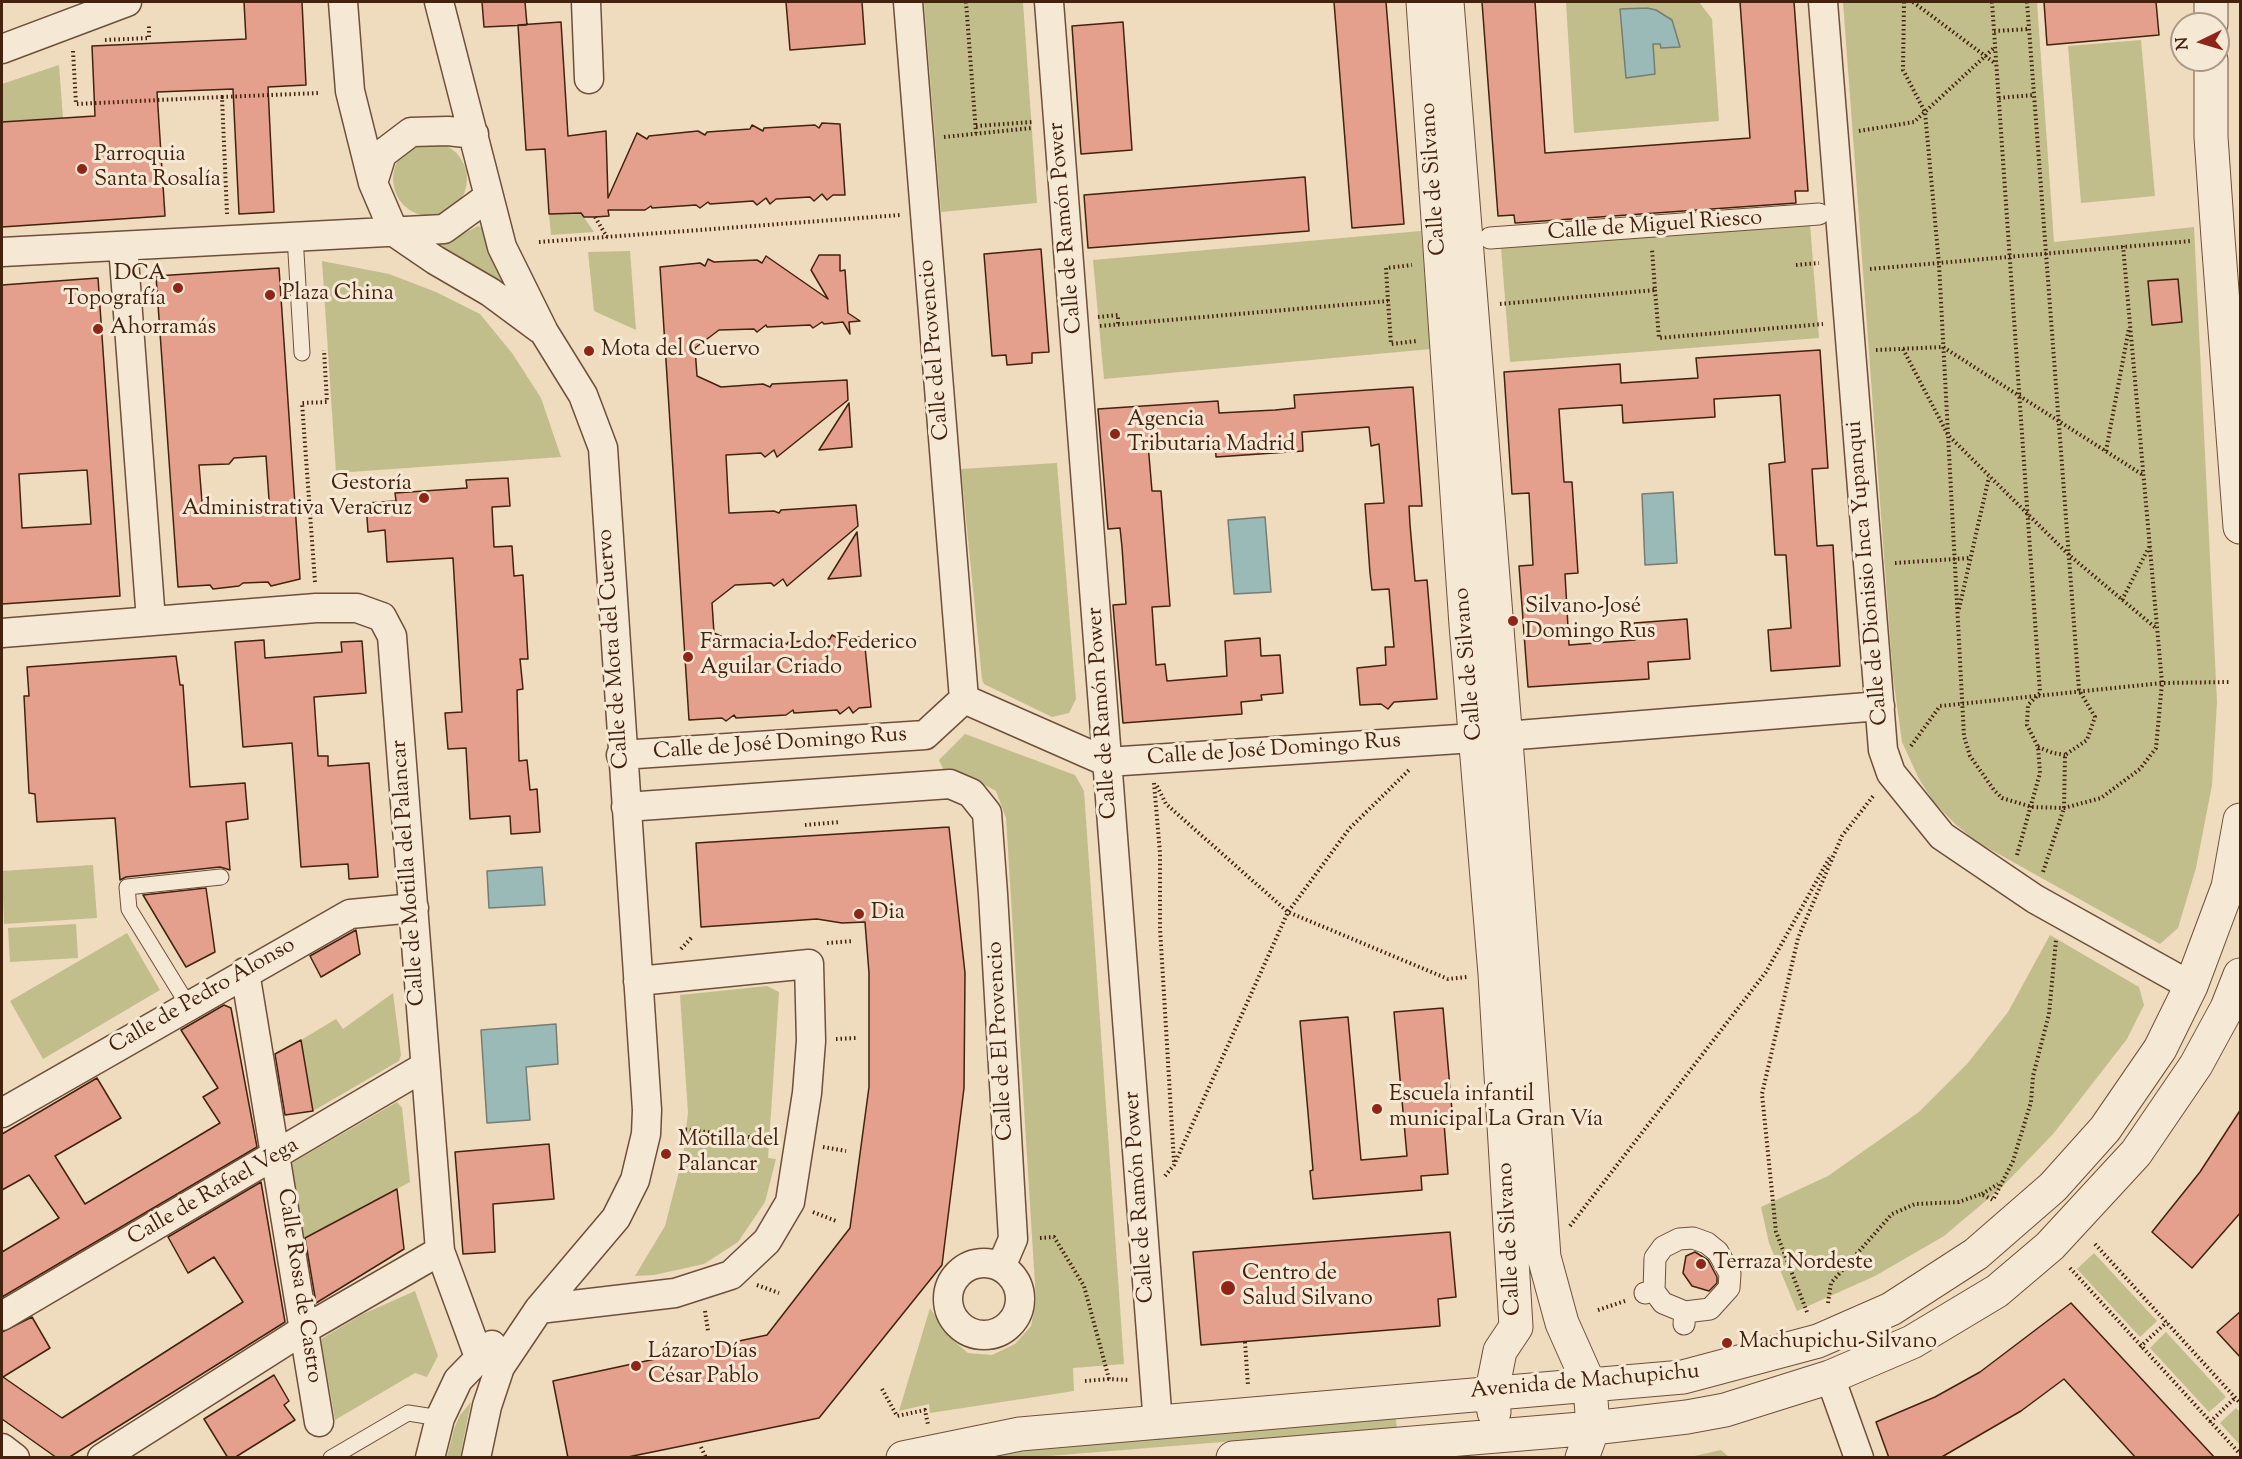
<!DOCTYPE html>
<meta charset="utf-8">
<style>
body{margin:0}
#map{position:relative;width:2242px;height:1459px;overflow:hidden;background:#efdbbe;font-family:"Sorts Mill Goudy",serif}
canvas{display:block}
.frame{position:absolute;inset:0;border:3px solid #43220e;pointer-events:none}
.north{position:absolute;left:2170px;top:12px;width:60px;height:60px;box-sizing:border-box;background:#f5e8d5;border:2px solid #ae9985;border-radius:50%;rotate:265deg;font-size:16px;font-weight:700;line-height:24px;text-align:center;color:#43220e}
.north::after{content:'';display:block;margin:auto;width:21px;height:27px;background:#8f2418;clip-path:polygon(50% 0,100% 100%,50% 72%,0 100%)}
</style>
<div id="map">
<canvas width="2242" height="1459"></canvas>
<div class="frame"></div>
<div class="north">N</div>
</div>
<script>
const g = document.querySelector('canvas').getContext('2d');
g.lineJoin = 'round';
function fill(path, color) { g.fillStyle = color; g.fill(path, 'evenodd'); }
const poly = rows => new Path2D(rows.map(r => 'M' + r).join(''));
function stroke(path, color, width, dash) { g.strokeStyle = color; g.lineWidth = width; g.lineCap = dash ? 'butt' : 'round'; g.setLineDash(dash || []); g.stroke(path); }
function label(font, color, halo, rows, align = 'center') {
  g.font = font + ' "Sorts Mill Goudy",serif'; g.lineWidth = 6; g.setLineDash([]); g.textBaseline = 'middle'; g.strokeStyle = halo; g.fillStyle = color; for (const [text, x, y, turn = 0] of rows) {
    g.save(); g.translate(x, y); g.rotate((+turn || 0) * Math.PI / 180); g.textAlign = isNaN(turn) ? turn : align; if (halo) g.strokeText(text, 0, 0); g.fillText(text, 0, 0); g.restore();
  }
}
fill(poly([
 [924,2,1023,2,1037,203,941,212],
 [1566,2,1699,2,1712,19,1719,121,1574,133],
 [1843,2,2037,2,2054,242,2194,227,2217,702,2212,785,2196,868,2178,928,2160,944,1977,842,1955,824,1933,801,1919,779,1902,742,1893,677],
 [2141,40,2155,196,2081,203,2068,46],
 [59,65,63,118,2,122,2,84],
 '393 179a37 37 0 1 1 74 0a37 37 0 1 1-74 0Z',
 [581,213,594,232,551,235,549,214],
 [1810,224,1819,338,1510,362,1501,248],
 [478,226,483,228,496,266,508,288,431,245,444,244],
 [1421,231,1431,349,1104,379,1093,260],
 [630,251,636,330,594,311,588,252],
 [322,261,389,274,436,292,480,314,512,353,541,398,561,457,336,473],
 [1057,463,1076,699,1069,713,1052,717,984,684,982,679,961,469],
 [965,734,1075,775,1084,791,1124,1364,1073,1368,1074,1391,930,1413,929,1404,899,1411,930,1308,948,1336,968,1353,992,1355,1015,1344,1031,1326,1036,1301,1006,818,996,791,968,776,945,773,939,760],
 [93,865,97,918,4,924,2,871],
 [76,924,78,958,10,962,8,928],
 [127,933,160,990,43,1059,10,1001],
 [2050,935,2139,987,2144,1005,2127,1039,2054,1133,2001,1188,1944,1236,1875,1276,1797,1311,1769,1243,1761,1207,1828,1176,1919,1112,1967,1064,2008,1012],
 [767,986,779,992,768,1158,776,1159,765,1202,738,1242,704,1264,654,1275,635,1276,665,1226,683,1156,688,1113,680,995],
 [393,993,401,1055,399,1061,313,1111,301,1040,336,1019,343,1029],
 [397,1102,402,1108,410,1182,302,1240,292,1163],
 [2094,1253,2157,1321,2140,1337,2077,1269],
 [415,1291,438,1356,427,1377,415,1373,335,1420,321,1339,363,1314],
 [2166,1332,2226,1397,2209,1412,2150,1348],
 [471,1402,460,1457,447,1457,454,1429,460,1415],
 [2236,1408,2240,1412,2240,1445,2220,1423],
 [1395,1414,1397,1428,1036,1457,996,1457,994,1450],
 [1721,1450,1729,1457,1690,1457]
]), '#c1be8c');
const water = poly([
 [1647,8,1656,10,1672,20,1680,47,1661,48,1660,44,1653,44,1655,74,1626,78,1620,9,1647,8],
 [1673,492,1677,563,1645,565,1642,494,1673,492],
 [1265,517,1271,592,1234,594,1228,520,1265,517],
 [542,867,545,905,489,908,487,871,542,867],
 [556,1024,558,1064,526,1067,530,1120,487,1123,481,1030,556,1024]
]);
fill(water, '#9abab7');
stroke(water, '#777d73', 1.5);
const building = poly([
 [244,2,302,2,306,85,268,87,274,212,239,214,233,89,157,92,165,216,2,227,2,122,95,116,92,46,246,39,244,2],
 [482,2,525,2,527,25,484,27,482,2],
 [786,2,862,2,865,44,790,50,786,2],
 [1334,2,1386,2,1404,224,1352,228,1334,2],
 [1482,2,1535,2,1545,153,1750,138,1740,2,1794,2,1808,191,1795,191,1796,203,1515,223,1514,215,1498,216,1482,2],
 [2044,2,2156,2,2159,35,2047,45,2044,2],
 [561,22,568,136,606,131,608,198,637,133,647,139,649,136,698,131,705,135,707,132,750,129,752,125,763,131,764,128,815,125,819,128,822,123,840,124,845,195,833,195,827,200,822,194,814,201,810,197,776,199,770,204,766,198,757,205,753,201,710,204,708,202,700,208,696,205,652,208,651,206,645,210,608,210,609,216,595,217,584,217,581,213,549,214,545,149,526,150,518,25,561,22],
 [1123,22,1132,150,1081,154,1072,26,1123,22],
 [1305,177,1309,231,1088,248,1084,195,1305,177],
 [1041,249,1049,352,1032,353,1032,363,1007,365,1006,355,992,356,984,254,1041,249],
 [819,255,840,255,840,271,845,270,848,313,860,321,849,322,850,334,843,322,824,324,822,322,813,328,810,325,767,327,766,325,757,332,754,329,719,330,695,348,697,376,721,387,763,384,770,387,772,384,847,380,848,400,777,457,774,450,765,457,761,453,726,455,729,513,774,511,779,513,781,510,856,505,858,526,787,586,783,579,774,586,771,583,735,585,712,603,714,633,738,644,778,640,787,644,788,642,830,639,832,635,843,641,844,637,864,637,871,707,859,708,853,713,849,707,840,714,837,710,794,713,793,710,786,715,736,718,734,715,726,721,722,718,689,720,660,267,700,263,705,266,708,259,714,262,757,260,762,263,766,256,828,299,811,270,819,255],
 [279,268,300,579,271,586,268,582,243,583,239,586,213,589,210,585,178,587,156,276,279,268],
 [266,456,270,514,238,516,234,511,203,514,199,465,229,464,234,458,266,456],
 [98,278,120,596,2,604,2,285,98,278],
 [87,470,91,524,22,528,19,474,87,470],
 [2178,279,2182,322,2152,325,2148,281,2178,279],
 [1820,350,1828,468,1812,469,1817,546,1833,545,1840,666,1771,671,1768,630,1791,628,1786,555,1775,555,1769,464,1785,462,1780,395,1714,399,1715,417,1623,423,1622,405,1559,409,1564,482,1572,482,1578,573,1565,574,1569,645,1635,640,1634,623,1687,619,1690,659,1648,662,1649,679,1528,687,1519,566,1533,565,1529,493,1512,494,1504,372,1620,364,1621,383,1698,378,1696,358,1820,350],
 [1413,387,1422,506,1409,506,1410,525,1415,581,1427,580,1437,699,1394,702,1388,709,1381,704,1360,705,1357,668,1386,665,1385,647,1394,647,1389,589,1372,590,1370,573,1365,504,1384,503,1379,444,1371,446,1369,427,1302,432,1303,451,1216,457,1215,439,1148,444,1152,491,1161,491,1170,606,1152,607,1156,665,1165,664,1167,681,1227,676,1225,641,1260,638,1261,656,1280,655,1283,693,1261,695,1262,700,1241,702,1242,714,1123,723,1113,605,1126,604,1122,547,1120,528,1108,529,1098,409,1218,401,1219,413,1275,410,1295,408,1294,395,1413,387],
 [849,403,852,447,819,450,849,403],
 [508,478,510,506,492,507,494,547,512,546,514,576,523,575,528,659,520,659,523,689,517,690,519,761,527,760,530,790,537,789,540,832,511,834,510,816,470,819,466,748,448,749,445,713,462,712,453,558,387,562,385,530,368,532,366,503,396,501,395,493,467,488,466,480,508,478],
 [857,532,861,576,828,579,857,532],
 [264,640,265,658,342,652,341,642,362,641,366,693,314,697,318,756,328,756,328,766,369,763,378,877,349,879,348,864,301,867,292,743,243,747,235,642,264,640],
 [176,656,180,685,183,685,190,787,245,783,248,819,226,822,230,870,220,867,126,877,120,880,115,818,37,822,35,794,29,793,24,696,29,696,27,667,176,656],
 [949,827,965,973,964,1088,942,1265,819,1418,623,1458,568,1458,553,1381,767,1335,850,1228,869,1087,869,973,865,922,842,923,817,919,701,927,696,843,949,827],
 [206,888,215,952,186,967,143,895,206,888],
 [356,930,360,954,321,977,310,956,356,930],
 [224,1005,231,1008,257,1147,2,1297,2,1252,59,1218,29,1175,2,1190,2,1134,97,1078,121,1118,55,1156,85,1204,220,1123,203,1097,218,1088,181,1030,224,1005],
 [1443,1008,1453,1122,1444,1123,1448,1174,1421,1176,1422,1190,1313,1199,1310,1171,1313,1170,1300,1021,1348,1017,1361,1160,1407,1156,1394,1012,1443,1008],
 [301,1040,313,1111,285,1115,275,1054,301,1040],
 [2241,1109,2241,1212,2192,1268,2152,1232,2200,1172,2241,1109],
 [549,1144,554,1199,493,1204,495,1252,463,1254,455,1152,549,1144],
 [261,1182,285,1322,68,1458,57,1458,2,1419,2,1332,32,1317,50,1348,3,1377,62,1418,243,1302,214,1257,188,1273,168,1237,261,1182],
 [397,1189,404,1249,316,1303,305,1238,397,1189],
 [1450,1232,1456,1297,1438,1299,1440,1326,1201,1345,1193,1252,1450,1232],
 [1695,1252,1708,1260,1717,1277,1717,1283,1709,1291,1692,1286,1683,1273,1686,1256,1695,1252],
 [2071,1303,2215,1458,2136,1458,2064,1379,2021,1411,1940,1458,1889,1458,1876,1422,1935,1397,1980,1372,2071,1303],
 [2241,1311,2241,1358,2217,1332,2241,1311],
 [274,1375,289,1401,284,1405,295,1420,234,1458,228,1458,204,1419,274,1375]
]);
fill(building, '#e5a08d');
stroke(building, '#43220e', 1.5);
const service = poly([
 [295,236,302,353],
 [188,1005,129,909,127,887,221,877],
 [331,1458,408,1413,440,1418]
]);
const pedestrian = poly([
 [1490,238,1819,214],
 [1654,1291,1663,1303,1685,1312],
 [1645,1293,1654,1291,1655,1258,1663,1247,1679,1239,1693,1238,1707,1243,1718,1252,1730,1274,1729,1288,1710,1309,1685,1312,1684,1324]
]);
const minor = poly([
 [343,2,350,91,373,183,394,232,435,260,490,292,540,329],
 [439,2,502,247,544,332,583,395,603,448,647,1110,646,1134,635,1180,616,1218,539,1309,500,1367,487,1406,476,1458],
 [586,2,589,79],
 [908,2,964,699],
 [1049,2,1158,1424],
 [1823,2,1883,750,1891,773,1942,836,2035,899,2191,986],
 [2,49,127,2],
 [373,183,382,154,411,132,448,131,474,134],
 [123,246,151,621],
 [2,252,444,229,488,197],
 [2,633,316,608,357,608,382,617,392,636,440,1251,479,1357],
 [964,699,1107,762,1505,736,1880,706],
 [621,755,925,735,964,699],
 [626,807,950,784,971,793,987,813,993,894,1013,1239,1001,1267],
 [245,972,319,1422],
 [2,1113,350,914,414,908],
 '948 1299a36 36 0 1 1 72 0a36 36 0 1 1-72 0Z',
 [539,1309,675,1293,731,1275,767,1241,790,1202,807,1093,811,1041,809,964,638,981],
 [2,1316,424,1067],
 [1830,1377,1859,1458],
 [2,1448,15,1458],
 [102,1458,305,1329,440,1251],
 [430,1458,440,1418,458,1380,492,1345]
]);
const tertiary = poly([
 [1423,2,1466,625,1495,974,1516,1327],
 [1447,2,1509,779,1544,1257,1562,1323,1590,1386,1593,1428,1582,1458],
 [2211,24,2211,2],
 [2211,60,2211,137,2218,238,2240,527],
 [1494,1412,1492,1391,1500,1351,1516,1327],
 [903,1458,1020,1434,1683,1377,1818,1341,1891,1309,1976,1254,2053,1187,2105,1129,2160,1049,2191,986,2228,887,2240,820],
 [1233,1458,1593,1428,1687,1417,1725,1410,1830,1377,1912,1342,1997,1291,2050,1246,2136,1153,2196,1065,2227,1008,2240,975]
]);
stroke(service, '#6e503a', 17);
stroke(pedestrian, '#6e503a', 23);
stroke(minor, '#6e503a', 31);
stroke(tertiary, '#6e503a', 35);
stroke(poly([
 [966,2,976,133],
 [1904,2,1903,70,1925,112,1939,264,1964,736,1970,756,1994,790,2002,798,2032,807,2064,808,2101,798,2140,769,2156,748,2162,683,2123,246],
 [1913,2,1996,64],
 [1992,2,2040,693,2028,705,2027,725,2038,747,2040,773,2017,855],
 [2027,2,2079,690,2095,717,2087,740,2065,755,2064,808,2043,872],
 [1994,31,2029,29],
 [105,40,149,38,149,24],
 [73,51,76,104,222,97,227,214],
 [222,97,318,93],
 [1999,98,2034,95],
 [976,126,1032,122],
 [1859,131,1914,122,1995,47],
 [944,137,1032,128],
 [595,217,607,237],
 [539,242,900,215],
 [1796,265,1819,263],
 [1870,269,2191,241],
 [1655,290,1659,338,1823,324],
 [1388,301,1386,268,1412,265],
 [1500,304,1655,290,1652,250],
 [1098,317,1118,315,1118,324],
 [1100,326,1388,301,1391,344,1417,341],
 [1903,349,1948,435,2069,555,2157,629],
 [1876,350,1943,347,2143,475],
 [2106,451,2129,328],
 [1895,563,1970,558],
 [315,582,302,403,327,402,324,350],
 [2122,600,2149,547],
 [1959,609,1989,477],
 [1911,746,1940,706,2162,683,2230,682],
 [2038,747,2053,753,2065,755],
 [1154,783,1160,853,1160,928,1174,1162],
 [1157,786,1166,804,1288,912,1448,979,1467,977],
 [805,825,840,822],
 [827,943,853,941],
 [681,949,693,936],
 [836,1039,856,1038],
 [681,1129,774,1140],
 [823,1147,846,1151],
 [1165,1176,1174,1165,1288,912,1349,829,1409,770],
 [1982,1194,1998,1184],
 [813,1212,836,1221],
 [1570,1226,1766,972,1831,855],
 [1040,1238,1054,1237,1084,1286,1109,1379,1129,1380],
 [2095,1244,2240,1403],
 [2070,1268,2240,1454],
 [757,1285,779,1293],
 [1828,1303,1831,1283,1892,1214,1915,1204,1959,1202,1981,1194,1993,1200,2013,1161,2031,1102,2033,1076,2049,1014,2056,940],
 [1598,1310,1625,1301],
 [705,1311,708,1331],
 [1807,1312,1776,1232,1762,1094,1798,938,1842,836,1874,795],
 [1245,1342,1248,1386],
 [2140,1347,2167,1322],
 [1085,1381,1109,1379],
 [882,1389,897,1416,925,1410,928,1425],
 [2210,1422,2236,1397],
 [701,1447,706,1458]
]), '#43220e', 4, [1.5, 3]);
stroke(service, '#f5e8d5', 15);
stroke(pedestrian, '#f5e8d5', 21);
stroke(minor, '#f5e8d5', 28);
stroke(tertiary, '#f5e8d5', 33);
for (const [x, y, r, color] of [
 [82,169,6,"#8f2418"],
 [178,288,6,"#8f2418"],
 [270,295,6,"#8f2418"],
 [98,329,6,"#8f2418"],
 [589,351,6,"#8f2418"],
 [1115,434,6,"#8f2418"],
 [424,498,6,"#8f2418"],
 [1513,621,6,"#8f2418"],
 [688,657,6,"#8f2418"],
 [859,914,6,"#8f2418"],
 [1377,1109,6,"#8f2418"],
 [666,1154,6,"#8f2418"],
 [1701,1264,6,"#8f2418"],
 [1228,1288,8,"#8f2418"],
 [1727,1343,6,"#8f2418"],
 [636,1366,6,"#8f2418"]
]) { const dot = new Path2D(); dot.arc(x, y, r, 0, 2 * Math.PI); g.fillStyle = color; g.fill(dot); stroke(dot, '#f5e8d5', 2); }
label('22px', '#43220e', '#f5e8d5', [
 ["Parroquia",94,156],
 ["Santa Rosalía",94,181],
 ["DCA",166,275,"right"],
 ["Topografía",166,300,"right"],
 ["Plaza China",282,295],
 ["Ahorramás",110,329],
 ["Mota del Cuervo",601,351],
 ["Agencia",1127,421],
 ["Tributaria Madrid",1127,446],
 ["Gestoría",412,485,"right"],
 ["Administrativa Veracruz",412,510,"right"],
 ["Silvano-José",1525,608],
 ["Domingo Rus",1525,633],
 ["Farmacia Ldo. Federico",700,644],
 ["Aguilar Criado",700,669],
 ["Dia",871,914],
 ["Escuela infantil",1389,1096],
 ["municipal La Gran Vía",1389,1121],
 ["Motilla del",678,1141],
 ["Palancar",678,1166],
 ["Terraza Nordeste",1713,1264],
 ["Centro de",1242,1275],
 ["Salud Silvano",1242,1300],
 ["Machupichu-Silvano",1739,1343],
 ["Lázaro Días",648,1353],
 ["César Pablo",648,1378]
], 'left');
label('22px', '#43220e', '#f5e8d5', [
 ["Calle de Silvano",1435,179,-94],
 ["Calle de Miguel Riesco",1655,227,-4],
 ["Calle de Ramón Power",1067,228,-95],
 ["Calle del Provencio",936,350,-95],
 ["Calle de Dionisio Inca Yupanqui",1869,573,-95],
 ["Calle de Mota del Cuervo",615,649,-94],
 ["Calle de Silvano",1470,664,-95],
 ["Calle de Ramón Power",1104,713,-94],
 ["Calle de José Domingo Rus",780,745,-4],
 ["Calle de José Domingo Rus",1274,751,-4],
 ["Calle de Motilla del Palancar",410,873,-94],
 ["Calle de Pedro Alonso",203,997,-30],
 ["Calle de El Provencio",1002,1041,-93],
 ["Calle de Rafael Vega",214,1193,-30],
 ["Calle de Ramón Power",1141,1197,-94],
 ["Calle de Silvano",1511,1239,-93],
 ["Calle Rosa de Castro",298,1286,81],
 ["Avenida de Machupichu",1585,1383,-5]
]);
</script>
